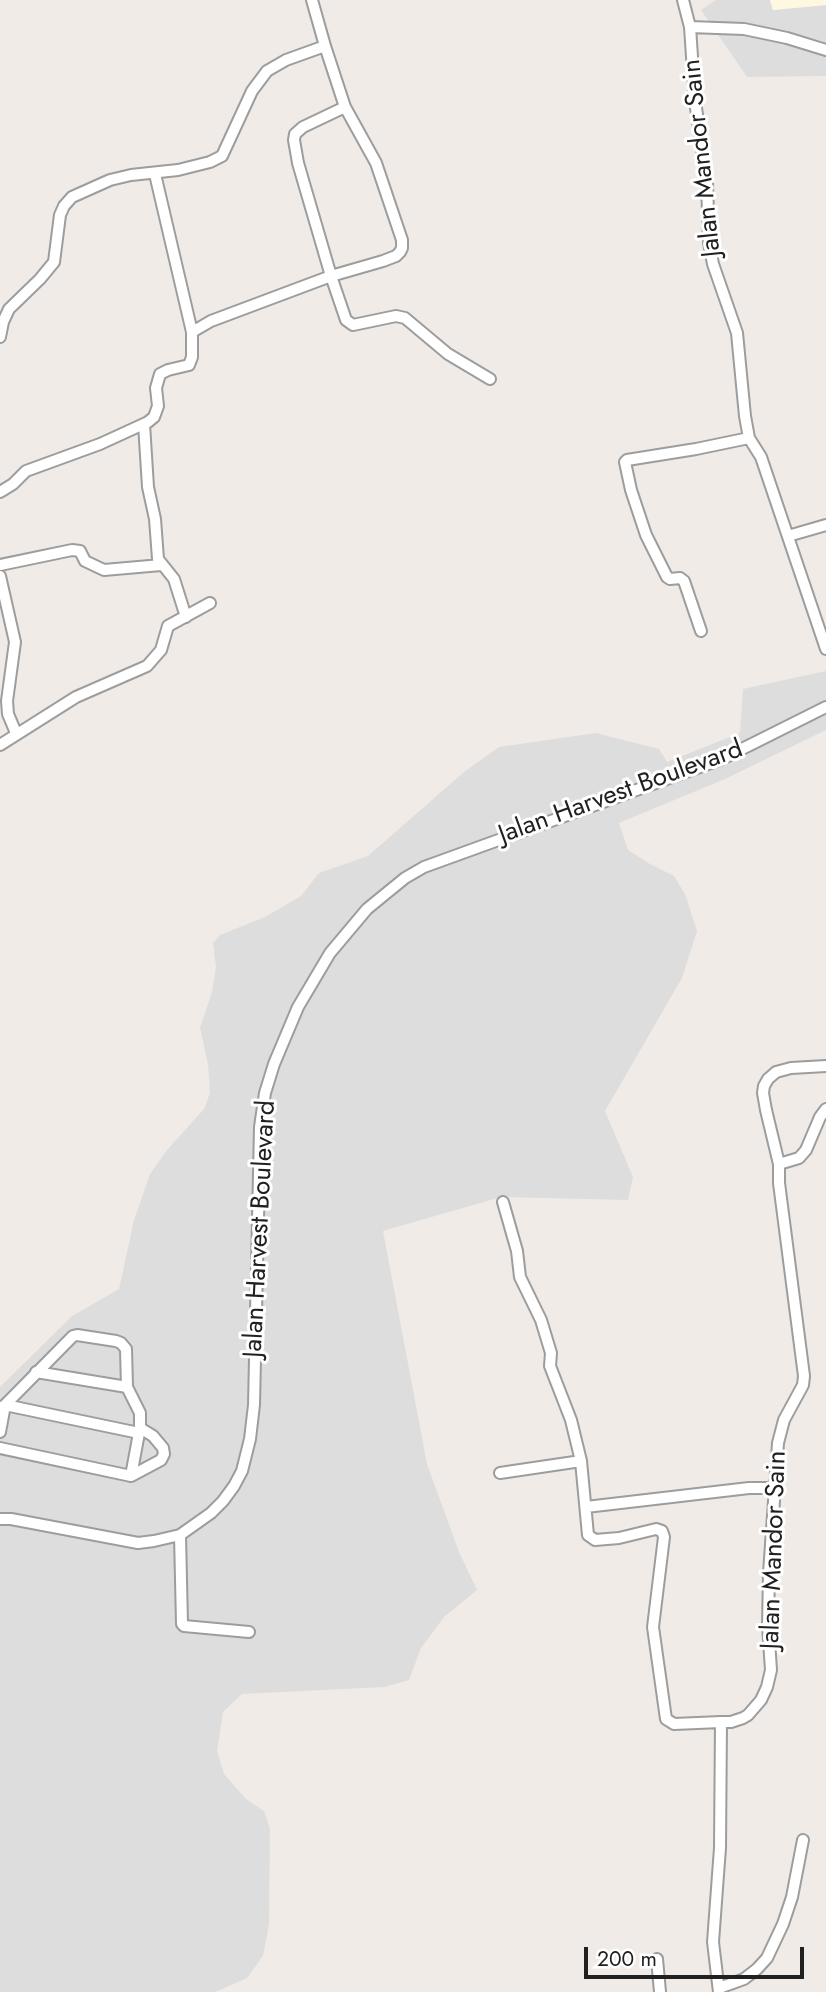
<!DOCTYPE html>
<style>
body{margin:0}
#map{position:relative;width:826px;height:1992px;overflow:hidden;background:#f0ebe6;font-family:Jost,sans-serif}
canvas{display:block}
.scale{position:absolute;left:584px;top:1947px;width:220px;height:32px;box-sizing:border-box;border:4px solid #202020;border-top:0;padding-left:9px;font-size:21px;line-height:24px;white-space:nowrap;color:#202020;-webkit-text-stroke:5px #fff;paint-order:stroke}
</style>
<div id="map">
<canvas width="826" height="1992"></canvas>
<div class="scale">200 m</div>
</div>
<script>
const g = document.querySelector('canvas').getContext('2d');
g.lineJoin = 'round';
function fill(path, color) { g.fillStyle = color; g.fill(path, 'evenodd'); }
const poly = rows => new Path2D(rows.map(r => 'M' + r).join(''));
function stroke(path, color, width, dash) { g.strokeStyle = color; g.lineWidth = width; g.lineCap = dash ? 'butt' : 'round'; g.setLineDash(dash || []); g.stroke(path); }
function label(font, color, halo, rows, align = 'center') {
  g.font = font + ' Jost,sans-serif'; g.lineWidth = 6; g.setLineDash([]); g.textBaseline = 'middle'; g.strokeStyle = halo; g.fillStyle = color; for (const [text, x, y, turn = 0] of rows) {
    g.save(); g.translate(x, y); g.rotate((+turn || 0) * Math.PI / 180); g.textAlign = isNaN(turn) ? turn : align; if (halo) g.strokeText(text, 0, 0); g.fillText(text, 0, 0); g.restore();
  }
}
fill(poly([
 [716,0,770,0,773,10,826,5,826,76,747,77,701,10],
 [826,671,826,730,725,779,619,823,628,850,650,864,674,876,685,894,697,931,682,978,605,1111,633,1177,628,1200,501,1197,383,1231,427,1464,459,1552,477,1590,444,1617,421,1648,409,1680,385,1687,242,1694,223,1712,217,1751,224,1774,246,1799,264,1811,270,1829,269,1924,263,1956,247,1978,215,1992,0,1992,0,1387,72,1316,119,1289,134,1220,150,1174,167,1150,204,1109,210,1093,208,1064,200,1028,212,992,216,967,213,943,220,935,265,917,301,896,319,873,368,856,464,772,499,747,596,733,659,749,667,762,740,733,743,689]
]), '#dedddd');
fill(poly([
 [770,0,826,0,826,5,773,10]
]), '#fef7e1');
const minor = poly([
 [683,0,690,27,744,29,787,38,826,50],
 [690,27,695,101,707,183,709,243,713,264,737,333,745,416,749,438,761,457,826,649],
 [325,46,345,107,303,127,295,134,294,140,298,163,331,276,346,320,353,325,396,316,405,318,448,354,490,379],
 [155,174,192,332],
 [0,337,3,322,9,309,40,279,54,262,60,215,64,206,72,197,110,180,131,175,178,170,210,162,222,156,252,91,267,71,286,60,325,46,312,0],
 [144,424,148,487,155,519,158,559,174,579,186,617],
 [0,492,13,484,26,471,100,444,148,422,154,417,158,406,156,388,160,374,168,370,189,365,192,357,192,332,211,321,331,276,383,261,396,256,400,252,402,248,402,240,376,163,345,107],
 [788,536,826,525],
 [0,565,72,550,80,551,85,561,104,570,161,565],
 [0,576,15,642,7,701,8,714,16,733],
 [701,631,684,581,680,578,670,579,667,577,646,535,631,490,625,462,627,460,696,449,749,438],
 [0,745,76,697,147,666,161,650,168,626,210,603],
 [779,1164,766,1110,763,1093,764,1086,768,1079,776,1072,791,1068,826,1066],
 [503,1202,517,1251,520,1277,541,1320,551,1353,550,1366,571,1420,581,1461,588,1535,595,1540,619,1538,656,1529,662,1531,664,1537,653,1627,666,1719,674,1724,721,1722],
 [36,1372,127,1387],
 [0,1408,5,1405,73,1336,77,1335,116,1341,121,1343,126,1349,127,1387,140,1413,140,1428,153,1436,163,1448,164,1454,161,1460,131,1476,0,1448],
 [0,1432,5,1405,139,1433,140,1428],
 [500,1473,581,1461],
 [131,1476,139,1433],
 [586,1507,749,1488,774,1488],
 [0,1519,11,1519,138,1543,154,1541,180,1535,211,1513,223,1501,234,1486,242,1471,250,1439,254,1405,260,1127,265,1093,274,1064,298,1007,330,953,367,909,405,878,424,867,722,759,826,707],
 [180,1535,182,1624,184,1626,249,1632],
 [657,1959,660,1992],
 [719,1988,744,1979,757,1969,767,1958,783,1924,792,1897,803,1840],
 [719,1992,713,1942,720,1848,721,1722,731,1722,743,1718,748,1715,761,1700,767,1687,771,1670,768,1626,769,1573,778,1443,784,1420,803,1385,804,1376,786,1237,779,1183,779,1164,799,1158,806,1150,820,1117,826,1109]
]);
stroke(minor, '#9d9d9d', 14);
stroke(minor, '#fff', 10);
label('26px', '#202020', '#fff', [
 ["Jalan Mandor Sain",703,158,-96],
 ["Jalan Harvest Boulevard",621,793,-20],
 ["Jalan Harvest Boulevard",261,1229,-87],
 ["Jalan Mandor Sain",775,1550,-88]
]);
</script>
